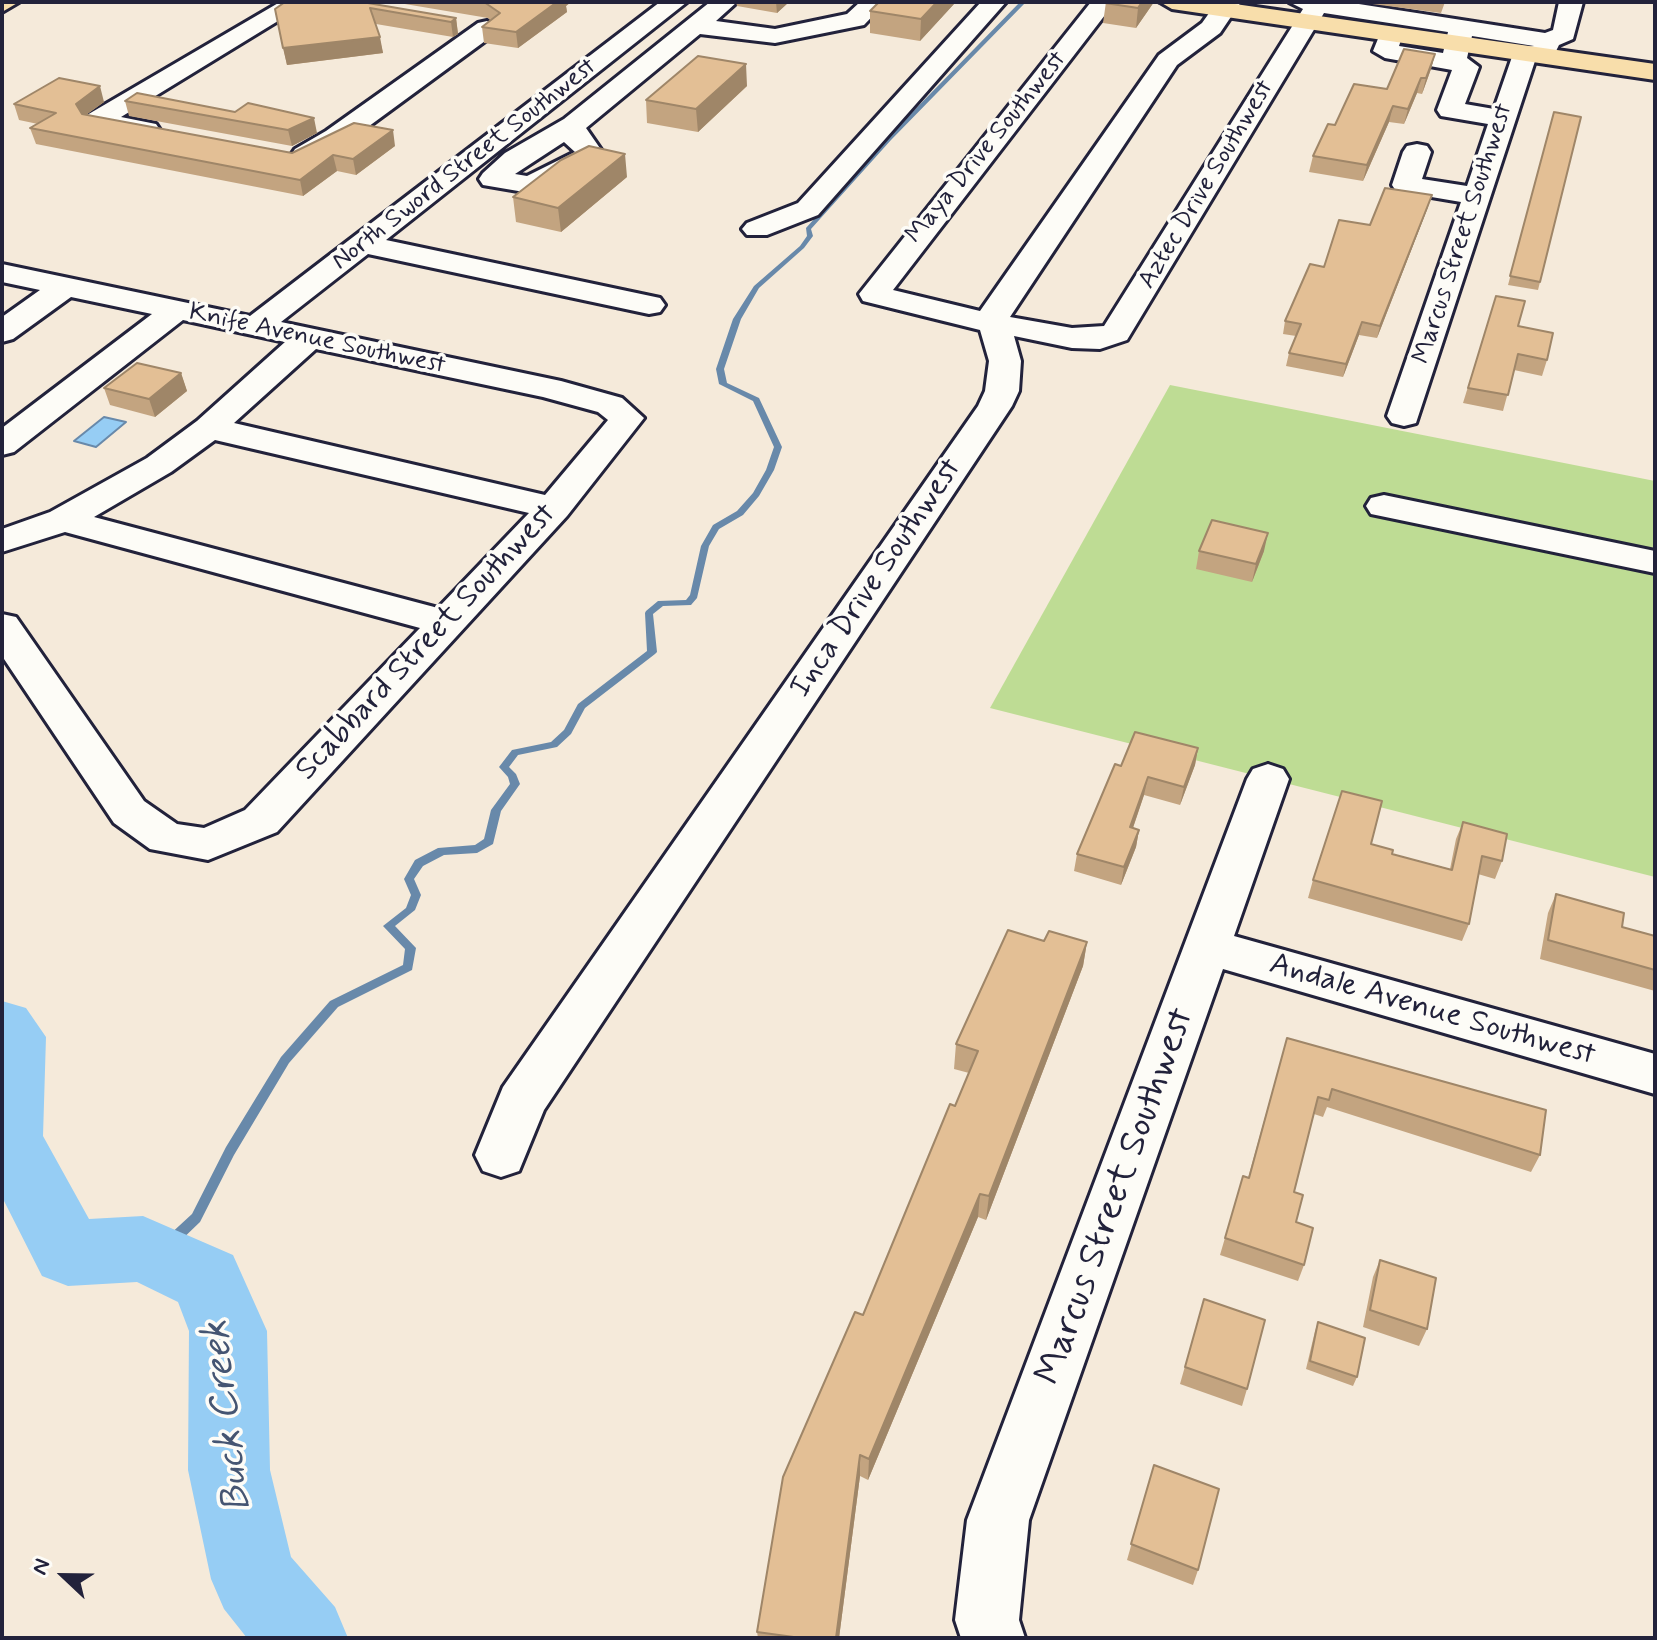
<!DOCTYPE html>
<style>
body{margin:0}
#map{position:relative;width:1657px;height:1640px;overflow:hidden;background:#f5eada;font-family:Mynerve,sans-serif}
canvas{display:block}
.frame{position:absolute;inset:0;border:4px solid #22223b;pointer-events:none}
.north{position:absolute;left:24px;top:1536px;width:80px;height:80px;-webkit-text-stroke:6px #fdfcf7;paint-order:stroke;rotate:292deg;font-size:22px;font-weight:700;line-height:32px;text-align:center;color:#22223b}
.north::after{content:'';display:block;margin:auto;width:28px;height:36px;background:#22223b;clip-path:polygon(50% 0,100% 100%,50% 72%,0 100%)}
</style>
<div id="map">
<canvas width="1657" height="1640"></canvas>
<div class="frame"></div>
<div class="north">N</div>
</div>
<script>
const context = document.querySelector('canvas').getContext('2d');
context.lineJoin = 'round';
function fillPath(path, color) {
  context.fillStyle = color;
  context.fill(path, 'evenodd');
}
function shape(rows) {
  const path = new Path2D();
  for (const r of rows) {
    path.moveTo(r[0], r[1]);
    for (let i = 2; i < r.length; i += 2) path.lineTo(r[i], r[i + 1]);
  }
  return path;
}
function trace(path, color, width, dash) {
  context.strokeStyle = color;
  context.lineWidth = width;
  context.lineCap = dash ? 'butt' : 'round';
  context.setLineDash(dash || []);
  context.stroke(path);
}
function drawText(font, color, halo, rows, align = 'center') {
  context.font = font + ' Mynerve,sans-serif';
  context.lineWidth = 7;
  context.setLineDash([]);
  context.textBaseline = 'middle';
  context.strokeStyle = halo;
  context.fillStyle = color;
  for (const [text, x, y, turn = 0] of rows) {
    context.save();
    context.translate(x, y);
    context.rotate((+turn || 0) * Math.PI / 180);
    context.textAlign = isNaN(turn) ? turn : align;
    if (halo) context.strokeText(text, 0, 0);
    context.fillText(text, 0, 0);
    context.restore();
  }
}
const green = shape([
 [1170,385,1655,481,1655,877,990,708]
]);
const water = shape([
 [104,417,126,422,96,447,74,441,104,417]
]);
const stream = shape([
 [1020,2,1025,3,891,140,811,229,813,236,804,248,759,288,741,319,724,369,727,383,759,398,782,447,774,470,759,496,743,515,719,529,709,546,697,598,691,605,663,606,653,614,657,652,655,654,585,708,571,734,557,747,518,755,509,767,516,774,520,784,501,811,493,844,477,853,444,855,423,866,414,879,421,895,415,910,395,926,416,948,412,970,338,1007,289,1063,234,1155,200,1222,175,1246,143,1254,139,1253,137,1249,139,1245,167,1237,192,1214,226,1147,281,1057,330,1001,403,965,405,949,383,926,406,908,411,895,404,879,415,860,438,848,475,845,484,839,491,810,510,784,508,777,499,767,512,750,551,742,564,730,578,704,647,651,645,613,646,611,658,601,686,600,690,595,701,546,713,525,737,511,753,493,766,470,774,447,753,401,719,384,716,369,733,319,754,286,800,246,807,236,806,228,887,138,1020,2]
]);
const river = shape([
 [2,1001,26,1008,46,1037,43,1136,89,1219,143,1216,233,1255,267,1331,270,1470,291,1557,335,1607,348,1638,247,1638,224,1609,211,1579,188,1470,189,1331,178,1302,137,1282,68,1286,42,1276,2,1197,2,1001]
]);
const minor = shape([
 [280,2,309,2,121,117,156,124,160,130,156,136,147,138,96,129,87,127,83,121,87,115,280,2],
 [660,2,687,2,386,240,660,298,665,305,660,312,649,314,368,254,281,322,561,381,622,398,644,418,567,516,277,832,208,860,150,849,114,823,2,656,2,614,16,617,144,801,177,824,204,828,245,810,420,628,65,532,2,552,2,529,50,512,147,458,197,421,285,342,183,320,14,452,2,455,2,428,152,314,71,297,13,339,2,342,2,317,40,290,2,282,2,264,250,316,660,2],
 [316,349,543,397,598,412,608,420,545,495,234,423,316,349],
 [215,440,529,513,438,608,94,517,171,472,215,440],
 [710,2,737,2,716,21,775,29,847,14,860,2,886,2,864,25,775,43,700,34,586,128,604,154,600,160,576,176,530,193,483,185,479,179,483,173,505,153,564,119,710,2],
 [564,142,575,152,527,176,515,174,564,142],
 [981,2,1006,2,818,215,767,235,747,235,742,229,747,223,798,203,981,2],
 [1091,2,1115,2,893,290,980,311,1159,55,1202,23,1217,2,1241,2,1220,33,1177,65,1010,317,1072,328,1104,326,1303,9,1289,2,1346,2,1545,33,1553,30,1559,2,1583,2,1573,39,1559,45,1553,57,1536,58,1416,423,1404,426,1392,423,1387,416,1461,202,1396,191,1392,185,1403,152,1407,146,1417,144,1427,146,1431,152,1422,179,1467,186,1488,124,1441,116,1437,110,1452,70,1385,58,1373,51,1382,29,1391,27,1403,34,1399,46,1443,53,1448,32,1324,13,1127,340,1100,349,1072,348,1014,336,1021,361,1019,391,1012,406,544,1110,519,1171,501,1177,483,1171,475,1155,503,1087,978,406,985,391,989,361,980,330,863,301,859,294,1091,2],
 [1472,36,1534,46,1516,49,1513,54,1494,109,1465,104,1479,67,1467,58,1472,36],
 [487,21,499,28,496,33,346,143,315,161,295,161,291,155,295,149,326,131,478,23,487,21],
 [1384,495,1655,551,1655,573,1371,514,1366,506,1371,498,1384,495],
 [1268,764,1283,769,1289,779,1234,936,1655,1054,1655,1094,1223,969,1029,1520,1019,1620,1025,1638,961,1638,955,1620,967,1520,1247,779,1253,769,1268,764]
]);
const major = shape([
 [1160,2,1221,2,1655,64,1655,80,1172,9,1160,2]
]);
const highway = shape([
 [2,2,19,2,2,12,2,2]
]);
const wall = shape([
 [362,2,456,18,458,34,453,37,376,24,383,53,287,65,275,9],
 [393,2,571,2,566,6,567,12,518,48,484,43,482,27,490,20,488,18],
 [736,2,789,2,777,13,737,6],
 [879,2,954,2,954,4,920,41,870,33,870,11],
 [1106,2,1154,2,1136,28,1103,23],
 [1357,2,1445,2,1441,13],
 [1435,54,1431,69,1422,94,1417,93,1404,124,1389,122,1363,181,1309,172,1313,156,1335,125,1387,89],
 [747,86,698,132,647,123,646,100],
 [125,101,235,112,317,133,292,146,129,116],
 [104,102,86,115,292,153,395,146,356,175,337,171,303,196,36,144,30,128,38,124,19,120,14,104],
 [1554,112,1540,282,1538,290,1508,285],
 [627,177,561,232,516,222,513,197],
 [1428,207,1377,338,1359,335,1343,377,1286,366,1289,353,1296,336,1283,334,1285,321,1324,267,1370,225],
 [1496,296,1518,326,1547,360,1542,376,1514,370,1503,411,1463,403],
 [181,373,187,391,155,417,110,405,104,388],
 [1199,551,1264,551,1252,582,1196,569],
 [1198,748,1195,765,1180,805,1144,795,1133,828,1139,830,1136,847,1121,885,1074,871,1077,854,1121,766],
 [1463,822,1502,861,1495,879,1478,874,1469,924,1462,941,1308,898,1313,880,1371,844,1392,854,1450,869,1456,839],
 [1556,894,1622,927,1655,936,1655,991,1540,959,1548,913],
 [1044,941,1087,942,1083,966,986,1220,978,1217,868,1480,860,1476,839,1638,758,1638,757,1632,863,1315,969,1073,954,1069,956,1044],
 [1287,1038,1540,1155,1531,1172,1327,1107,1323,1117,1314,1114,1294,1192,1296,1222,1304,1265,1298,1281,1220,1255,1243,1176,1248,1178],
 [1380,1260,1427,1329,1419,1346,1363,1327,1373,1277],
 [1204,1299,1247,1389,1242,1406,1180,1384],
 [1318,1322,1357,1377,1353,1386,1306,1369,1315,1331],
 [1154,1465,1198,1570,1193,1585,1127,1560]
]);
const shadedWall = shape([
 [557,2,571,2,566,6,567,12,518,48,516,32],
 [776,2,789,2,777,13],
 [937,2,954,2,954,4,920,41,921,19],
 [1142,2,1154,2,1136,28,1138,8],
 [456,18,458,34,453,37,451,22],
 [380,37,383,53,287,65,283,48],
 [1435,54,1431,69,1422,94,1426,78],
 [746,64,747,86,698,132,696,109],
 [1421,78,1417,93,1404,124,1408,109],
 [100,86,104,102,80,119,76,104],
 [1393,106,1389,122,1363,181,1367,165],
 [314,118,317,133,292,146,288,130],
 [393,130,395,146,356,175,353,159],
 [625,154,627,177,561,232,558,208],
 [333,155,337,171,303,196,300,180],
 [1432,195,1428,207,1377,338,1380,326],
 [1362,322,1359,335,1343,377,1346,364],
 [181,373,187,391,155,417,149,399],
 [1268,533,1264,551,1252,582,1256,564],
 [1198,748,1195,765,1180,805,1184,787],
 [1148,777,1144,795,1127,845,1130,827],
 [1139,830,1136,847,1121,885,1124,867],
 [1087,942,1083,966,986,1220,989,1196],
 [980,1194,978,1217,868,1480,869,1459],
 [860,1455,860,1476,839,1638,836,1638]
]);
const building = shape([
 [285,2,362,2,456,18,451,22,370,8,380,37,283,48,275,9,285,2],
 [484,2,557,2,516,32,482,27,500,13,484,2],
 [879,2,937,2,921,19,870,11,879,2],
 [1106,2,1142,2,1138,8,1105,3,1106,2],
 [1404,49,1435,54,1426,78,1421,78,1408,109,1393,106,1367,165,1313,156,1328,124,1335,125,1354,84,1387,89,1404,49],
 [698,56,746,64,696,109,646,100,698,56],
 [59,78,100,86,76,104,82,114,292,153,354,123,393,130,353,159,333,155,300,180,30,128,56,113,14,104,59,78],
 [137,93,235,112,248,103,314,118,288,130,125,101,137,93],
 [1554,112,1581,117,1540,282,1510,276,1554,112],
 [589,146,625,154,558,208,513,197,561,160,589,146],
 [1385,188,1432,195,1380,326,1362,322,1346,364,1289,353,1301,324,1285,321,1310,264,1324,267,1339,220,1370,225,1385,188],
 [1496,296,1525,301,1518,326,1553,333,1547,360,1518,354,1508,395,1468,388,1496,296],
 [137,363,181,373,149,399,104,388,137,363],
 [1212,520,1268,533,1256,564,1199,551,1212,520],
 [1135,732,1198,748,1184,787,1148,777,1130,827,1139,830,1124,867,1077,854,1115,764,1121,766,1135,732],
 [1342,791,1382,801,1371,844,1393,850,1392,854,1452,870,1463,822,1507,834,1502,861,1482,856,1469,924,1313,880,1342,791],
 [1556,894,1624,913,1622,927,1655,936,1655,970,1548,940,1556,894],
 [1008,930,1044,941,1049,931,1087,942,989,1196,980,1194,869,1459,860,1455,836,1638,801,1638,757,1632,783,1477,855,1312,863,1315,950,1104,955,1106,978,1051,956,1044,1008,930],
 [1287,1038,1546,1110,1540,1155,1332,1089,1329,1100,1318,1097,1294,1192,1303,1195,1296,1222,1313,1228,1304,1265,1225,1238,1243,1176,1249,1178,1287,1038],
 [1380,1260,1436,1278,1427,1329,1370,1310,1380,1260],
 [1204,1299,1265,1320,1247,1389,1185,1367,1204,1299],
 [1318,1322,1365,1338,1357,1377,1310,1361,1318,1322],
 [1154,1465,1219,1489,1198,1570,1131,1544,1154,1465]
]);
const farStreetnames = [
 ["Maya Drive Southwest",987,148,-51],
 ["North Sword Street Southwest",465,165,-38],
 ["Aztec Drive Southwest",1207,185,-59],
 ["Marcus Street Southwest",1464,234,-72],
 ["Knife Avenue Southwest",317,340,12]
];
const streetNames = [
 ["Inca Drive Southwest",877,579,-56],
 ["Scabbard Street Southwest",427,643,-47],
 ["Andale Avenue Southwest",1432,1011,16]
];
const nearStreetnames = [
 ["Marcus Street Southwest",1117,1197,-70]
];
const nearWaternames = [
 ["Buck Creek",229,1416,-97]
];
fillPath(green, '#bedc94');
fillPath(water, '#96cdf4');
trace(water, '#6889aa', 2);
fillPath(stream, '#6889aa');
fillPath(river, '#96cdf4');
trace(minor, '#22223b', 6);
trace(major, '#22223b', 6);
trace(highway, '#22223b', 6);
fillPath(minor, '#fdfcf7');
fillPath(major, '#f8deab');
fillPath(highway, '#f8deab');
fillPath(wall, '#c3a480');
fillPath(shadedWall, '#9f8668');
fillPath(building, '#e3bf95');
trace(building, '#9f8668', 2);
drawText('26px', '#22223b', '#fdfcf7', farStreetnames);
drawText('32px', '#22223b', '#fdfcf7', streetNames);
drawText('38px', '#22223b', '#fdfcf7', nearStreetnames);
drawText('italic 40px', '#455572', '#fdfcf7', nearWaternames);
</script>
